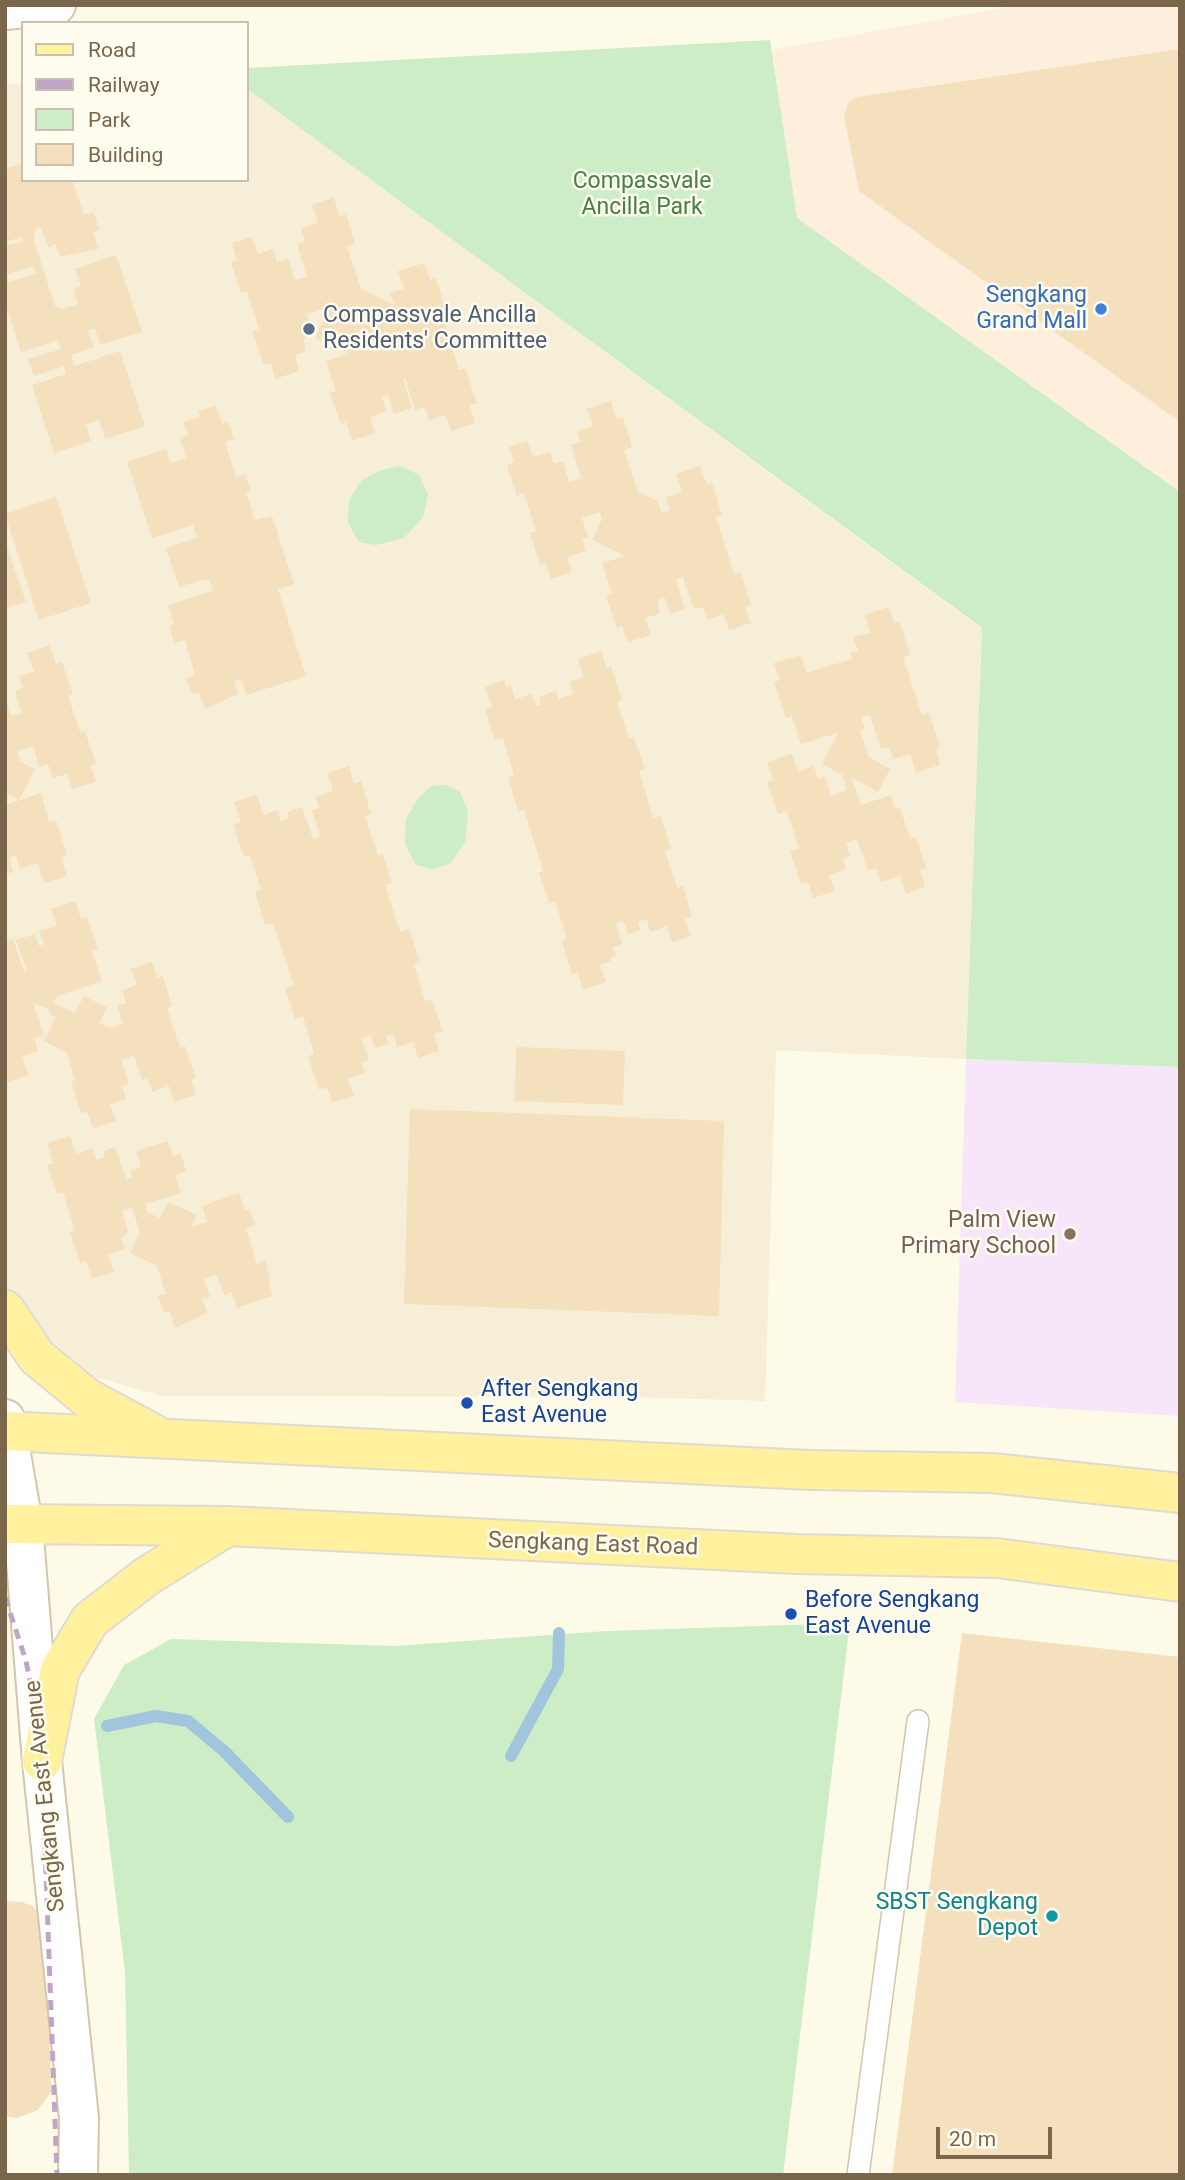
<!DOCTYPE html>
<style>
body{margin:0}
#map{position:relative;width:1185px;height:2180px;overflow:hidden;background:#fefae8;font-family:Roboto,sans-serif}
canvas{display:block}
.frame{position:absolute;inset:0;border:7px solid #7a664a;pointer-events:none}
.legend{position:absolute;left:21px;top:21px;width:228px;height:161px;box-sizing:border-box;background:#fffcf0;border:2px solid #cac0ae;margin:0;padding:9px 12px;list-style:none;font-size:21px;color:#7a664a}
.legend li{display:flex;align-items:center;gap:14px;height:35px}
.legend b{width:35px;border:2px solid #cac0ae}
.scale{position:absolute;left:936px;top:2127px;width:116px;height:32px;box-sizing:border-box;border:4px solid #7a664a;border-top:0;padding-left:9px;font-size:21px;line-height:24px;white-space:nowrap;color:#7a664a;-webkit-text-stroke:5px #fffcf0;paint-order:stroke}
</style>
<div id="map">
<canvas width="1185" height="2180"></canvas>
<div class="frame"></div>
<ul class="legend">
<li><b style="height:9px;background:#fff19e"></b>Road</li>
<li><b style="height:9px;background:#c1a5c9"></b>Railway</li>
<li><b style="height:19px;background:#ccedc5"></b>Park</li>
<li><b style="height:19px;background:#f5e0be"></b>Building</li>
</ul>
<div class="scale">20 m</div>
</div>
<script>
const context = document.querySelector('canvas').getContext('2d');
context.lineJoin = 'round';
function fillPath(path, color) {
  context.fillStyle = color;
  context.fill(path, 'evenodd');
}
function shape(rows) {
  const path = new Path2D();
  for (const r of rows) {
    path.moveTo(r[0], r[1]);
    for (let i = 2; i < r.length; i += 2) path.lineTo(r[i], r[i + 1]);
  }
  return path;
}
function trace(path, color, width, dash) {
  context.strokeStyle = color;
  context.lineWidth = width;
  context.lineCap = dash ? 'butt' : 'round';
  context.setLineDash(dash || []);
  context.stroke(path);
}
function drawText(font, color, halo, rows, align = 'center') {
  context.font = font + ' Roboto,sans-serif';
  context.lineWidth = 5;
  context.setLineDash([]);
  context.textBaseline = 'middle';
  context.strokeStyle = halo;
  context.fillStyle = color;
  for (const [text, x, y, turn = 0] of rows) {
    context.save();
    context.translate(x, y);
    context.rotate((+turn || 0) * Math.PI / 180);
    context.textAlign = isNaN(turn) ? turn : align;
    if (halo) context.strokeText(text, 0, 0);
    context.fillText(text, 0, 0);
    context.restore();
  }
}
const residential = shape([
 [23,83,23,180,247,180,247,89,982,629,966,1059,776,1050,765,1401,631,1397,162,1396,95,1377,25,1319,5,1286,5,84]
]);
const commercial = shape([
 [1019,5,1180,5,1180,492,796,218,772,50]
]);
const education = shape([
 [966,1059,1180,1067,1180,1416,955,1402]
]);
const green = shape([
 [770,40,797,218,1180,492,1180,1067,966,1059,982,628,247,89,247,68],
 [401,466,419,475,428,495,423,517,404,538,376,545,359,542,348,523,349,500,362,480,382,470],
 [445,785,460,792,468,812,465,842,450,864,432,869,416,865,405,844,406,819,418,798,432,786],
 [850,1623,783,2175,129,2175,125,1972,94,1719,124,1665,171,1639,395,1646,607,1631]
]);
const stream = shape([
 [107,1726,156,1716,188,1721,224,1751,288,1817],
 [511,1756,558,1669,559,1633]
]);
const building = shape([
 [1180,49,1180,422,859,191,844,116,848,103,857,97],
 [23,163,23,180,77,180,73,182,84,215,94,212,99,230,93,232,98,249,60,257,56,244,48,247,41,227,35,230,34,241,55,306,62,309,78,304,73,289,81,286,75,269,116,255,142,332,100,345,95,328,88,330,94,347,71,355,74,366,120,351,145,426,105,439,99,420,86,424,91,441,54,453,32,385,66,374,64,366,34,376,28,359,61,349,58,340,21,352,5,303,5,283,36,274,33,266,5,275,5,246,24,241,22,237,5,242,5,169],
 [334,197,339,216,346,214,355,244,347,246,361,289,394,305,390,293,404,289,398,271,424,263,430,280,436,278,447,313,442,315,459,370,465,368,477,403,470,406,475,423,451,431,446,415,429,420,425,407,415,410,405,378,403,379,412,408,394,414,388,395,382,397,386,411,370,417,375,433,352,441,346,422,341,424,330,393,336,391,326,361,349,354,315,338,326,315,324,309,307,314,313,335,304,338,305,352,295,355,299,371,275,379,271,363,264,365,252,331,259,329,247,291,241,293,231,262,237,260,232,243,252,237,258,254,273,249,277,262,288,258,295,280,307,277,297,244,305,241,301,228,318,223,312,205],
 [611,401,616,419,623,417,632,447,624,450,638,492,658,501,661,513,670,510,666,497,682,492,676,474,700,466,707,485,712,483,722,515,716,517,734,574,741,572,751,605,745,607,751,623,729,630,724,614,707,620,703,607,694,609,683,577,676,580,685,609,670,614,665,598,658,600,659,614,645,618,651,635,628,642,622,626,617,628,606,596,612,594,602,563,626,556,592,540,602,519,600,512,582,518,588,537,582,539,586,551,567,557,572,572,551,579,546,563,540,565,530,533,536,531,524,493,517,496,507,465,514,462,509,447,527,441,533,457,550,452,554,464,563,461,569,482,581,478,571,445,581,442,577,431,593,426,587,409],
 [216,406,222,424,228,422,234,439,225,442,236,477,245,474,251,491,246,492,255,520,272,516,294,584,278,589,306,676,246,695,241,679,234,681,238,694,205,709,199,692,192,694,186,678,195,675,185,640,174,643,169,626,174,624,168,605,213,591,210,582,205,579,179,587,166,548,197,538,193,525,152,538,127,462,166,449,171,463,186,458,180,438,188,435,184,422,200,417,198,411],
 [56,497,91,603,39,620,5,514],
 [5,541,26,602,5,608],
 [889,607,894,623,900,622,910,655,903,657,922,715,929,713,940,747,936,748,940,765,916,773,910,754,893,759,889,747,881,749,870,715,861,717,865,729,860,730,869,757,890,769,878,792,851,777,861,805,891,795,895,809,900,808,910,838,916,837,926,868,920,870,925,887,906,894,900,876,881,882,876,868,868,871,857,839,846,843,850,856,843,858,846,869,829,875,835,891,813,898,808,882,801,884,790,851,799,849,787,811,778,814,767,782,773,780,767,762,792,754,798,772,814,766,818,779,825,777,831,796,847,790,842,775,822,764,838,733,801,744,792,716,786,718,774,682,780,680,774,663,801,655,806,673,852,659,850,653,858,651,853,637,870,633,865,615],
 [50,645,56,664,62,662,73,694,68,696,80,732,85,731,96,764,91,766,96,782,72,789,67,774,53,778,48,764,39,767,33,746,17,751,21,762,35,769,19,800,5,793,5,699,11,716,22,713,15,691,23,688,19,676,34,672,27,653],
 [602,651,606,668,611,666,622,700,617,702,629,738,634,737,645,769,639,770,653,818,661,816,671,849,665,851,677,888,683,886,692,917,685,919,691,936,672,942,667,926,650,932,647,919,638,922,640,930,628,934,624,921,616,923,622,944,613,947,616,956,610,958,611,961,600,965,606,982,583,990,578,973,572,975,562,942,567,939,555,901,549,903,539,873,543,871,524,809,518,811,508,777,514,775,503,738,495,740,485,709,492,707,485,687,504,680,506,687,511,685,515,699,532,694,536,706,541,705,539,697,556,690,558,699,573,694,569,682,583,677,578,659],
 [349,766,354,784,361,781,371,814,365,816,378,856,383,854,392,883,385,885,400,932,409,929,420,962,414,964,425,1001,432,1000,443,1031,434,1034,439,1051,418,1058,413,1042,397,1047,393,1034,386,1036,389,1044,375,1048,371,1035,361,1038,369,1060,361,1062,365,1073,348,1079,354,1096,332,1103,327,1087,319,1090,308,1056,314,1054,303,1016,295,1019,285,988,294,985,273,923,265,925,255,892,261,890,250,855,244,857,233,825,241,822,234,802,257,795,263,815,278,810,281,821,289,818,287,812,302,807,313,839,320,836,312,810,319,808,316,797,333,791,327,773],
 [41,793,49,822,56,820,67,855,61,857,67,876,44,883,38,863,20,869,16,855,9,858,13,872,5,874,5,805],
 [75,901,81,919,87,917,98,949,92,951,102,981,57,996,54,1003,75,1013,84,996,107,1007,99,1023,109,1028,123,1024,117,1005,126,1003,122,990,137,985,131,969,152,962,157,978,163,976,172,1006,167,1008,180,1048,185,1046,196,1078,191,1080,196,1095,174,1102,169,1086,152,1092,148,1078,142,1080,134,1056,121,1060,129,1084,122,1086,126,1099,110,1104,116,1121,93,1128,87,1112,81,1113,71,1082,75,1080,67,1053,44,1041,56,1017,49,1014,49,1009,33,1003,44,1035,34,1038,38,1051,22,1057,28,1075,5,1083,5,941,13,939,24,971,27,970,16,940,35,934,39,946,44,944,39,931,57,926,51,909],
 [516,1047,625,1051,623,1105,515,1101],
 [410,1109,724,1121,719,1316,404,1304],
 [70,1136,76,1154,93,1148,97,1160,105,1157,103,1151,115,1147,126,1179,132,1177,130,1171,141,1167,136,1151,168,1141,173,1156,181,1153,186,1171,175,1175,181,1193,145,1204,147,1212,160,1218,168,1202,197,1215,191,1227,207,1222,202,1206,239,1193,245,1210,249,1209,255,1225,246,1228,257,1264,266,1260,272,1296,237,1308,232,1292,224,1295,217,1275,204,1278,210,1297,202,1299,207,1313,175,1328,170,1311,164,1313,158,1296,166,1294,157,1266,130,1253,140,1232,132,1208,122,1211,128,1232,121,1238,125,1249,108,1254,114,1272,92,1279,86,1261,80,1263,70,1232,75,1231,63,1192,57,1194,47,1165,53,1163,47,1143],
 [962,1633,1180,1657,1180,2175,892,2175],
 [5,1901,22,1902,32,1906,40,1913,47,1933,51,2092,38,2110,17,2118,5,2116]
]);
const lane = shape([
 [858,2175,918,1721]
]);
const secondary = shape([
 [5,10,56,5],
 [5,1419,23,1524,42,1761,79,2118,78,2175]
]);
const primary = shape([
 [5,1310,37,1357,87,1398,154,1434],
 [5,1431,810,1470,992,1473,1180,1493],
 [5,1524,228,1526,796,1554,997,1558,1180,1582],
 [42,1761,60,1670,90,1620,147,1576,228,1526]
]);
const rail = shape([
 [5,1597,26,1661,41,1736,57,2175]
]);
const markers = [
 [1101,309,7,"#3f7fe0"],
 [309,329,7,"#5c6f8a"],
 [1070,1234,7,"#8d6e63"],
 [467,1403,7,"#1a4fb4"],
 [791,1614,7,"#1a4fb4"],
 [1052,1916,7,"#0f9aa8"]
];
const parkNames = [
 ["Compassvale",642,182],
 ["Ancilla Park",642,208]
];
const shopNames = [
 ["Sengkang",1087,296],
 ["Grand Mall",1087,322]
];
const serviceNames = [
 ["Compassvale Ancilla",323,316],
 ["Residents' Committee",323,342]
];
const educationNames = [
 ["Palm View",1056,1221],
 ["Primary School",1056,1247]
];
const transitNames = [
 ["After Sengkang",481,1390],
 ["East Avenue",481,1416],
 ["Before Sengkang",805,1601],
 ["East Avenue",805,1627]
];
const streetNames = [
 ["Sengkang East Road",593,1545,2],
 ["Sengkang East Avenue",46,1796,-96]
];
const cultureNames = [
 ["SBST Sengkang",1038,1903],
 ["Depot",1038,1929]
];
fillPath(residential, '#f6eed6');
fillPath(commercial, '#feeedc');
fillPath(education, '#f7e5fa');
fillPath(green, '#ccedc5');
trace(stream, '#a0c5dc', 12);
fillPath(building, '#f5e0be');
trace(lane, '#d1c5ac', 24);
trace(secondary, '#d4c6aa', 42);
trace(primary, '#dfdad4', 42);
trace(lane, '#fff', 21);
trace(secondary, '#fff', 38);
trace(primary, '#fff19e', 38);
trace(rail, '#c1a5c9', 5, [10, 7]);
for (const [x, y, r, color] of markers) {
  const dot = new Path2D();
  dot.arc(x, y, r, 0, 2 * Math.PI);
  context.fillStyle = color;
  context.fill(dot);
  trace(dot, '#fffcf0', 2.5);
}
drawText('23px', '#458141', '#fffcf0', parkNames);
drawText('23px', '#366cbe', '#fffcf0', shopNames, 'right');
drawText('23px', '#4e5e75', '#fffcf0', serviceNames, 'left');
drawText('23px', '#785e54', '#fffcf0', educationNames, 'right');
drawText('23px', '#164399', '#fffcf0', transitNames, 'left');
drawText('23px', '#7a664a', '#fffcf0', streetNames);
drawText('23px', '#0d838f', '#fffcf0', cultureNames, 'right');
</script>
